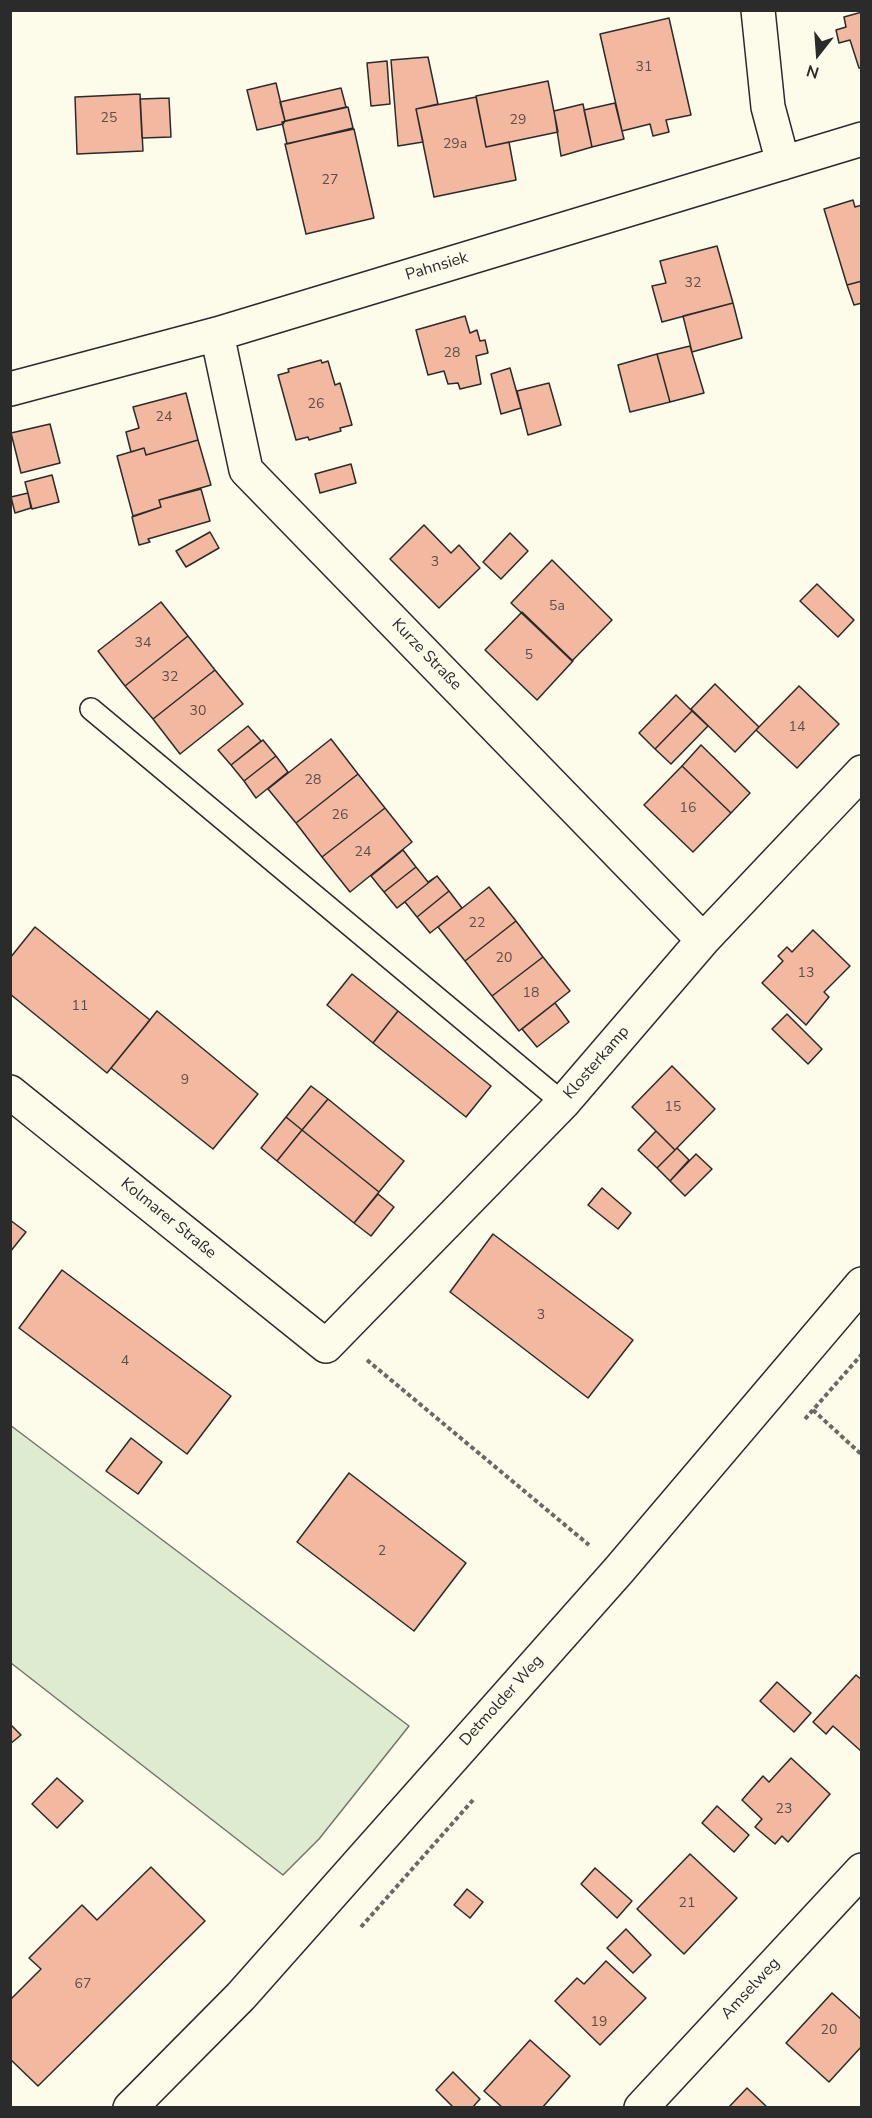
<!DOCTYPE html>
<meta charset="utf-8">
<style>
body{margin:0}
#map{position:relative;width:872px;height:2118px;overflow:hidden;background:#fdfbea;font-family:"Nunito Sans",sans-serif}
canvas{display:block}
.frame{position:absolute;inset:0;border:12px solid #2b2b2b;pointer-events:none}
.north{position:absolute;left:788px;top:24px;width:60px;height:60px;-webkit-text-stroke:4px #fdfbea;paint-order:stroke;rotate:197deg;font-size:16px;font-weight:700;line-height:24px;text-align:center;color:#2b2b2b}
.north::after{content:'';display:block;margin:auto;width:21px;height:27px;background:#2b2b2b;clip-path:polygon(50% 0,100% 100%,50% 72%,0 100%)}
</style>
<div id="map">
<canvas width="872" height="2118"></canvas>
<div class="frame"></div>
<div class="north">N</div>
</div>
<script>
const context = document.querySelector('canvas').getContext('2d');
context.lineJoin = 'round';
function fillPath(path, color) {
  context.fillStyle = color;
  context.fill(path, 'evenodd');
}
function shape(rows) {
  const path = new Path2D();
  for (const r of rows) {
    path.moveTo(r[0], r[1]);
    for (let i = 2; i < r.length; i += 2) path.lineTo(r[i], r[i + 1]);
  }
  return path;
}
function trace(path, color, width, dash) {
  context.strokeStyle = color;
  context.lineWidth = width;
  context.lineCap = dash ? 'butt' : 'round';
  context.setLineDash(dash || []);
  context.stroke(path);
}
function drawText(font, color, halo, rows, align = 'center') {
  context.font = font + ' "Nunito Sans",sans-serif';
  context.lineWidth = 4.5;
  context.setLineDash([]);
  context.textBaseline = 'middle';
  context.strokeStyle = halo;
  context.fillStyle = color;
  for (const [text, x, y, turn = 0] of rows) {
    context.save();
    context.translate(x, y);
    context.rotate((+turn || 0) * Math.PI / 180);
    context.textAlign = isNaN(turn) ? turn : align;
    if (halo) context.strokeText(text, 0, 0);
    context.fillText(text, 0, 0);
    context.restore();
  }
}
const green = shape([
 [10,1425,409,1726,319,1839,283,1875,11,1663,10,1425]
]);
const building = shape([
 [862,12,862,68,859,68,850,40,839,43,836,30,846,27,844,17,862,12],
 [669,18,691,115,666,120,669,132,653,136,650,124,622,131,600,34,669,18],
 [428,57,438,104,416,109,423,142,398,146,391,60,428,57],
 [387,61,390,104,371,106,367,63,387,61],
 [548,81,558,132,486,147,476,96,548,81],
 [276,83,285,121,283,124,257,130,247,90,276,83],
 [341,88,346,107,285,121,280,102,341,88],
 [140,94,143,151,77,154,75,97,140,94],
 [476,97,486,147,509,142,516,180,434,197,416,109,476,97],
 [169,98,171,137,142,138,140,99,169,98],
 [615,103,624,139,592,147,584,110,615,103],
 [583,104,592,147,561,156,554,111,583,104],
 [348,107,353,128,287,144,282,122,348,107],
 [354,129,374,218,306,234,285,144,354,129],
 [853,200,855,207,862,205,862,281,847,285,824,209,853,200],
 [717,246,733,303,662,322,652,286,666,283,660,261,717,246],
 [862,281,862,303,854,305,847,285,862,281],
 [733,303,742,338,692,352,683,316,733,303],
 [465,316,470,333,477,330,480,341,485,340,488,353,476,356,481,384,460,389,458,383,448,384,444,371,428,375,416,330,465,316],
 [690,346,704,393,670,402,657,354,690,346],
 [657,354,670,402,630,412,618,365,657,354],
 [321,360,322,363,328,361,335,385,340,383,352,425,340,428,341,431,309,440,308,437,296,440,278,375,289,372,288,369,321,360],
 [510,368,521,408,501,414,491,374,510,368],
 [549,383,561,425,528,435,517,391,549,383],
 [186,393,198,440,146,455,144,448,131,452,126,432,139,428,133,407,186,393],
 [50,424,60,463,21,473,11,433,50,424],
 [198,440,211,485,159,500,161,507,133,516,117,456,144,448,146,455,198,440],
 [351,464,356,483,320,493,315,474,351,464],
 [52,475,59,502,32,509,25,482,52,475],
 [201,489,210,521,148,539,150,542,139,545,132,517,161,507,159,500,201,489],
 [28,493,31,508,15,513,11,497,28,493],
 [424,525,451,553,459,545,480,568,439,608,390,559,424,525],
 [210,532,219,548,186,567,176,551,210,532],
 [510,533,528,551,501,579,483,562,510,533],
 [552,560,612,620,572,661,511,603,552,560],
 [817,584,854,620,838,637,800,601,817,584],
 [161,602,188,636,125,686,98,651,161,602],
 [522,612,573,661,537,700,485,650,522,612],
 [188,636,215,670,153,719,125,686,188,636],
 [215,670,243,704,180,754,153,719,215,670],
 [715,684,759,727,735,752,691,709,715,684],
 [799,686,839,724,797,768,756,730,799,686],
 [676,695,692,711,655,749,639,733,676,695],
 [692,711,708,726,671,764,655,749,692,711],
 [248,726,261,741,231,765,218,750,248,726],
 [331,739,358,774,296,823,268,789,331,739],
 [263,740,276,756,244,781,231,765,263,740],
 [701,745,750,793,731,813,682,766,701,745],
 [276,756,288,772,256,798,244,781,276,756],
 [682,766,731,813,693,852,644,805,682,766],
 [358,774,385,808,322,857,296,823,358,774],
 [385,808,412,842,350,892,322,857,385,808],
 [403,850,416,867,384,892,371,876,403,850],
 [416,867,428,882,437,876,397,908,384,892,416,867],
 [437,876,449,891,417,917,405,902,397,908,437,876],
 [489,887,516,921,465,961,438,927,489,887],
 [449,891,462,908,430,933,417,917,449,891],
 [516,921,543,957,492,996,465,961,516,921],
 [35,927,150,1020,107,1073,10,994,10,958,35,927],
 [813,930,850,966,824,992,829,997,806,1025,762,983,783,961,778,956,787,947,792,952,813,930],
 [543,957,570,991,519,1031,492,996,543,957],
 [352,974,398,1011,373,1043,327,1005,352,974],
 [555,1003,569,1022,537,1047,522,1029,555,1003],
 [157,1011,258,1094,213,1149,111,1068,157,1011],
 [398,1011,491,1086,466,1117,373,1043,398,1011],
 [787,1014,822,1049,808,1064,772,1029,787,1014],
 [672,1066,715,1109,675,1150,632,1107,672,1066],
 [311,1086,328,1099,302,1130,286,1117,311,1086],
 [328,1099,404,1161,379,1192,302,1130,328,1099],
 [286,1117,302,1130,277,1161,261,1148,286,1117],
 [302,1130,379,1192,354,1223,277,1161,302,1130],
 [656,1131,675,1150,657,1168,638,1150,656,1131],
 [677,1148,689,1160,670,1181,657,1168,677,1148],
 [696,1154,712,1169,685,1196,670,1181,696,1154],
 [602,1188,631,1213,618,1229,588,1205,602,1188],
 [378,1194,394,1207,371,1236,354,1223,378,1194],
 [10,1220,26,1232,10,1252,10,1220],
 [493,1234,633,1340,588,1398,450,1292,493,1234],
 [62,1270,231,1396,187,1454,19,1328,62,1270],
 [131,1438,162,1462,138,1494,106,1471,131,1438],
 [349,1473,466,1563,414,1631,297,1542,349,1473],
 [856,1675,862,1680,862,1752,833,1726,826,1734,813,1722,856,1675],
 [777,1682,811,1713,794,1732,760,1701,777,1682],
 [10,1724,21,1735,10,1744,10,1724],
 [791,1758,830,1794,788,1842,782,1836,775,1844,755,1827,762,1819,742,1800,763,1776,769,1782,791,1758],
 [57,1778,83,1801,57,1828,32,1804,57,1778],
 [717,1806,749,1835,734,1852,702,1823,717,1806],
 [690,1854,737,1898,684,1954,637,1909,690,1854],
 [151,1867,205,1921,38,2086,10,2059,10,2000,41,1969,29,1958,82,1905,97,1920,151,1867],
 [595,1868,632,1901,617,1918,581,1884,595,1868],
 [467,1889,483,1902,470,1918,454,1905,467,1889],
 [626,1929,651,1955,633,1973,607,1948,626,1929],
 [606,1961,646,1998,600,2045,555,2001,577,1978,584,1984,606,1961],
 [832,1993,862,2020,862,2046,829,2082,786,2043,832,1993],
 [530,2040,570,2076,542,2108,503,2108,484,2091,530,2040],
 [453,2072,480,2099,472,2108,454,2108,436,2090,453,2072],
 [747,2088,768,2108,728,2108,747,2088]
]);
const path = shape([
 [367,1360,589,1545],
 [813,1410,862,1455],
 [805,1419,862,1354],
 [361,1927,473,1800]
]);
const service = shape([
 [91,709,563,1103]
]);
const minor = shape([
 [758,10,768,107,783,163],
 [217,334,246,470,703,940],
 [10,389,217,334,862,139],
 [10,1092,326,1346,563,1103,703,940,862,772],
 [641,2108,862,1870]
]);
const tertiary = shape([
 [130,2108,241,1996,619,1570,862,1284]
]);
const numberNames = [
 ["31",644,68],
 ["25",109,119],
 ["29",518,121],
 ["29a",455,145],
 ["27",330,181],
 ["32",693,284],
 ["28",452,354],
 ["26",316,405],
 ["24",164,418],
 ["3",435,563],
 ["5a",557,607],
 ["34",143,644],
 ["5",529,656],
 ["32",170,678],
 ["30",198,712],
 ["14",797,728],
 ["28",313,781],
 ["16",688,809],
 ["26",340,816],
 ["24",363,853],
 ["22",477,924],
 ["20",504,959],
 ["13",806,974],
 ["18",531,994],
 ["11",80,1007],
 ["9",185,1081],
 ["15",673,1108],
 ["3",541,1316],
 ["4",125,1362],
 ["2",382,1552],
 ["23",784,1810],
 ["21",687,1904],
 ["67",83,1985],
 ["19",599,2023],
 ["20",829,2031]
];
const streetNames = [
 ["Pahnsiek",437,267,-17],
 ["Kurze Straße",426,655,46],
 ["Klosterkamp",597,1063,-49],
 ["Kolmarer Straße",168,1219,39],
 ["Detmolder Weg",502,1701,-48],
 ["Amselweg",751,1989,-47]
];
fillPath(green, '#deebd1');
trace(green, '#74746e', 1.5);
fillPath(building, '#f2b8a0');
trace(building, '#2b2b2b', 1.5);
trace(service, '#2b2b2b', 24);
trace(minor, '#2b2b2b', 36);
trace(tertiary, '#2b2b2b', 36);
trace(path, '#6a6964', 4, [4.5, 3]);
trace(service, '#fdfbea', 21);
trace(minor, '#fdfbea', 33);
trace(tertiary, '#fdfbea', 33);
drawText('14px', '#5d4e48', null, numberNames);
drawText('16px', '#2b2b2b', '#fdfbea', streetNames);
</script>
